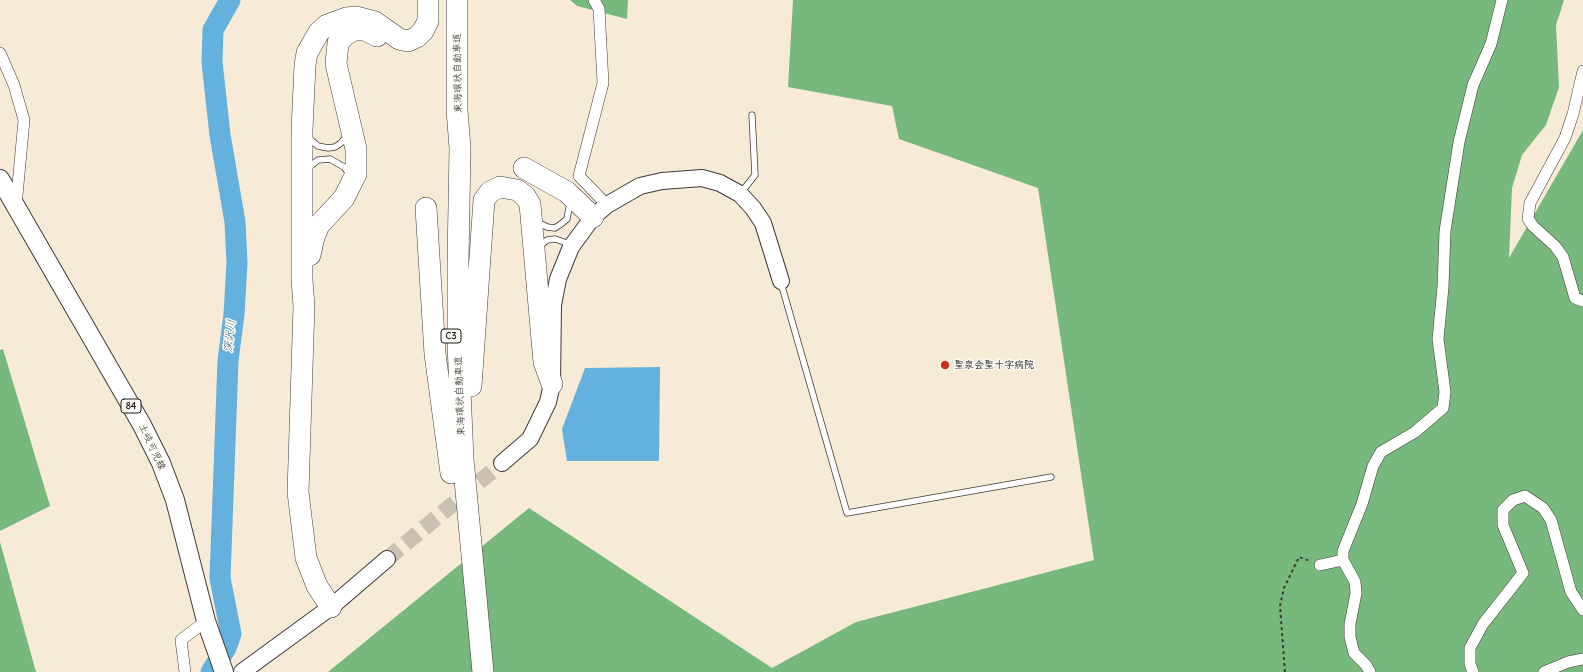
<!DOCTYPE html>
<meta charset="utf-8">
<style>
body{margin:0}
canvas{display:block;background:#f7ead7}
</style>
<canvas width="1583" height="672"></canvas>
<script>
const context = document.querySelector('canvas').getContext('2d');
context.lineJoin = 'round';
function fillPath(path, color) {
  context.fillStyle = color;
  context.fill(path, 'evenodd');
}
function shape(rows) {
  const path = new Path2D();
  for (const r of rows) {
    path.moveTo(r[0], r[1]);
    for (let i = 2; i < r.length; i += 2) path.lineTo(r[i], r[i + 1]);
  }
  return path;
}
function trace(path, color, width, dash) {
  context.strokeStyle = color;
  context.lineWidth = width;
  context.lineCap = dash ? 'butt' : 'round';
  context.setLineDash(dash || []);
  context.stroke(path);
}
function drawText(font, color, halo, rows, align = 'center') {
  context.font = font + ' Delius,"Klee One",sans-serif';
  context.lineWidth = 3;
  context.setLineDash([]);
  context.textBaseline = 'middle';
  context.strokeStyle = halo;
  context.fillStyle = color;
  for (const [text, x, y, turn = 0] of rows) {
    context.save();
    context.translate(x, y);
    context.rotate((+turn || 0) * Math.PI / 180);
    context.textAlign = isNaN(turn) ? turn : align;
    if (halo) context.strokeText(text, 0, 0);
    context.fillText(text, 0, 0);
    context.restore();
  }
}
const forest = shape([
 [570,0,628,0,627,19,577,6],
 [793,0,1564,0,1556,25,1559,87,1546,125,1522,155,1512,188,1509,258,1583,130,1583,672,328,672,529,508,772,668,856,622,1094,560,1038,188,899,139,892,106,788,87],
 [3,349,50,506,0,531,0,350],
 [0,542,36,672,0,672]
]);
const water = shape([
 [660,367,659,461,567,461,562,429,585,368]
]);
const river = shape([
 [211,672,226,648,231,634,220,578,228,361,234,314,237,263,235,222,220,135,212,62,213,30,230,0]
]);
const secondaryTunnel = shape([
 [387,559,502,463]
]);
const path = shape([
 [1285,672,1280,606,1284,588,1299,557,1310,561]
]);
const lane = shape([
 [307,137,318,146,328,148,335,147,341,143,348,134],
 [307,169,318,160,330,159,344,167,349,174],
 [740,194,755,175,752,115],
 [537,222,547,227,555,228,561,224,567,219,570,202],
 [539,247,547,240,555,239,564,242,570,246],
 [781,283,847,513,1051,477]
]);
const street = shape([
 [594,0,599,9,603,83,579,176,607,205],
 [0,53,14,85,24,120,16,206],
 [1583,71,1573,114,1565,138,1530,203,1528,219,1533,226,1555,246,1563,257,1575,298,1583,301],
 [1320,565,1343,560],
 [185,672,181,640,206,621],
 [1370,672,1366,665,1354,653,1350,637,1350,624,1356,593,1355,582,1343,560,1343,551,1362,504,1373,466,1381,452,1415,432,1443,408,1445,392,1438,339,1443,287,1445,231,1459,142,1473,85,1491,44,1502,0],
 [1473,672,1470,664,1470,648,1483,624,1523,573,1503,525,1503,510,1513,500,1525,496,1543,508,1551,520,1571,592,1583,610],
 [1544,672,1568,662,1583,659]
]);
const secondary = shape([
 [502,463,530,439,548,402,552,384,553,305,558,279,571,247,593,217,607,205,640,186,662,181,702,178,720,183,740,194,753,208,763,223,781,281],
 [242,672,331,607,387,559]
]);
const primary = shape([
 [0,179,142,425,161,463,175,500,206,621,224,672]
]);
const highway = shape([
 [457,0,457,110,460,148,458,262,458,344,463,459,483,672],
 [524,168,567,192,593,217],
 [426,208,435,354,451,473],
 [310,255,314,237,319,225,344,198,356,174,356,149,336,64,338,43,345,35,354,30,365,30,377,36],
 [471,386,484,200,490,192,500,187,517,190,525,196,530,204,544,362,552,384],
 [331,607,317,586,306,558,298,492,304,306,302,280,302,130,305,65,307,53,319,32,327,25,346,18,356,17,375,22,399,39,408,41,417,37,423,31,428,21,428,0]
]);
const markers = [
 [945,365,5,"#c8321e"]
];
const shields = [
 [451,336,20],
 [131,406,20]
];
const shieldNames = [
 ["C3",451,336],
 ["84",131,406]
];
const streetNames = [
 ["東海環状自動車道",458,73,-91],
 ["東海環状自動車道",460,396,-92],
 ["土岐可児線",152,447,65]
];
const poiNames = [
 ["聖泉会聖十字病院",954,365]
];
const waterNames = [
 ["深沢川",230,336,-84]
];
fillPath(forest, '#77b97c');
fillPath(water, '#64b1dd');
trace(river, '#64b1dd', 21);
trace(secondaryTunnel, '#cbc1b2', 16, [16, 8]);
trace(lane, '#3d3b38', 7);
trace(street, '#3d3b38', 12);
trace(secondary, '#3d3b38', 18);
trace(primary, '#3d3b38', 20);
trace(highway, '#3d3b38', 22);
trace(path, '#3d3b38', 2, [3, 3]);
trace(lane, '#fff', 5.5);
trace(street, '#fff', 11);
trace(secondary, '#fff', 16);
trace(primary, '#fff', 18);
trace(highway, '#fff', 21);
for (const [x, y, r, color] of markers) {
  const dot = new Path2D();
  dot.arc(x, y, r, 0, 2 * Math.PI);
  context.fillStyle = color;
  context.fill(dot);
  trace(dot, '#fdfcf7', 1.5);
}
for (const [x, y, w] of shields) {
  const box = new Path2D();
  box.roundRect(x - w / 2, y - 7, w, 14, 3);
  context.fillStyle = '#fdfcf7';
  context.fill(box);
  trace(box, '#1c1c1c', 1);
}
drawText('bold 9px', '#1c1c1c', null, shieldNames);
drawText('10px', '#1c1c1c', '#fdfcf7', streetNames);
drawText('bold 10px', '#1c1c1c', '#fdfcf7', poiNames, 'left');
drawText('italic 11px', '#3c5f73', '#fdfcf7', waterNames);
</script>
